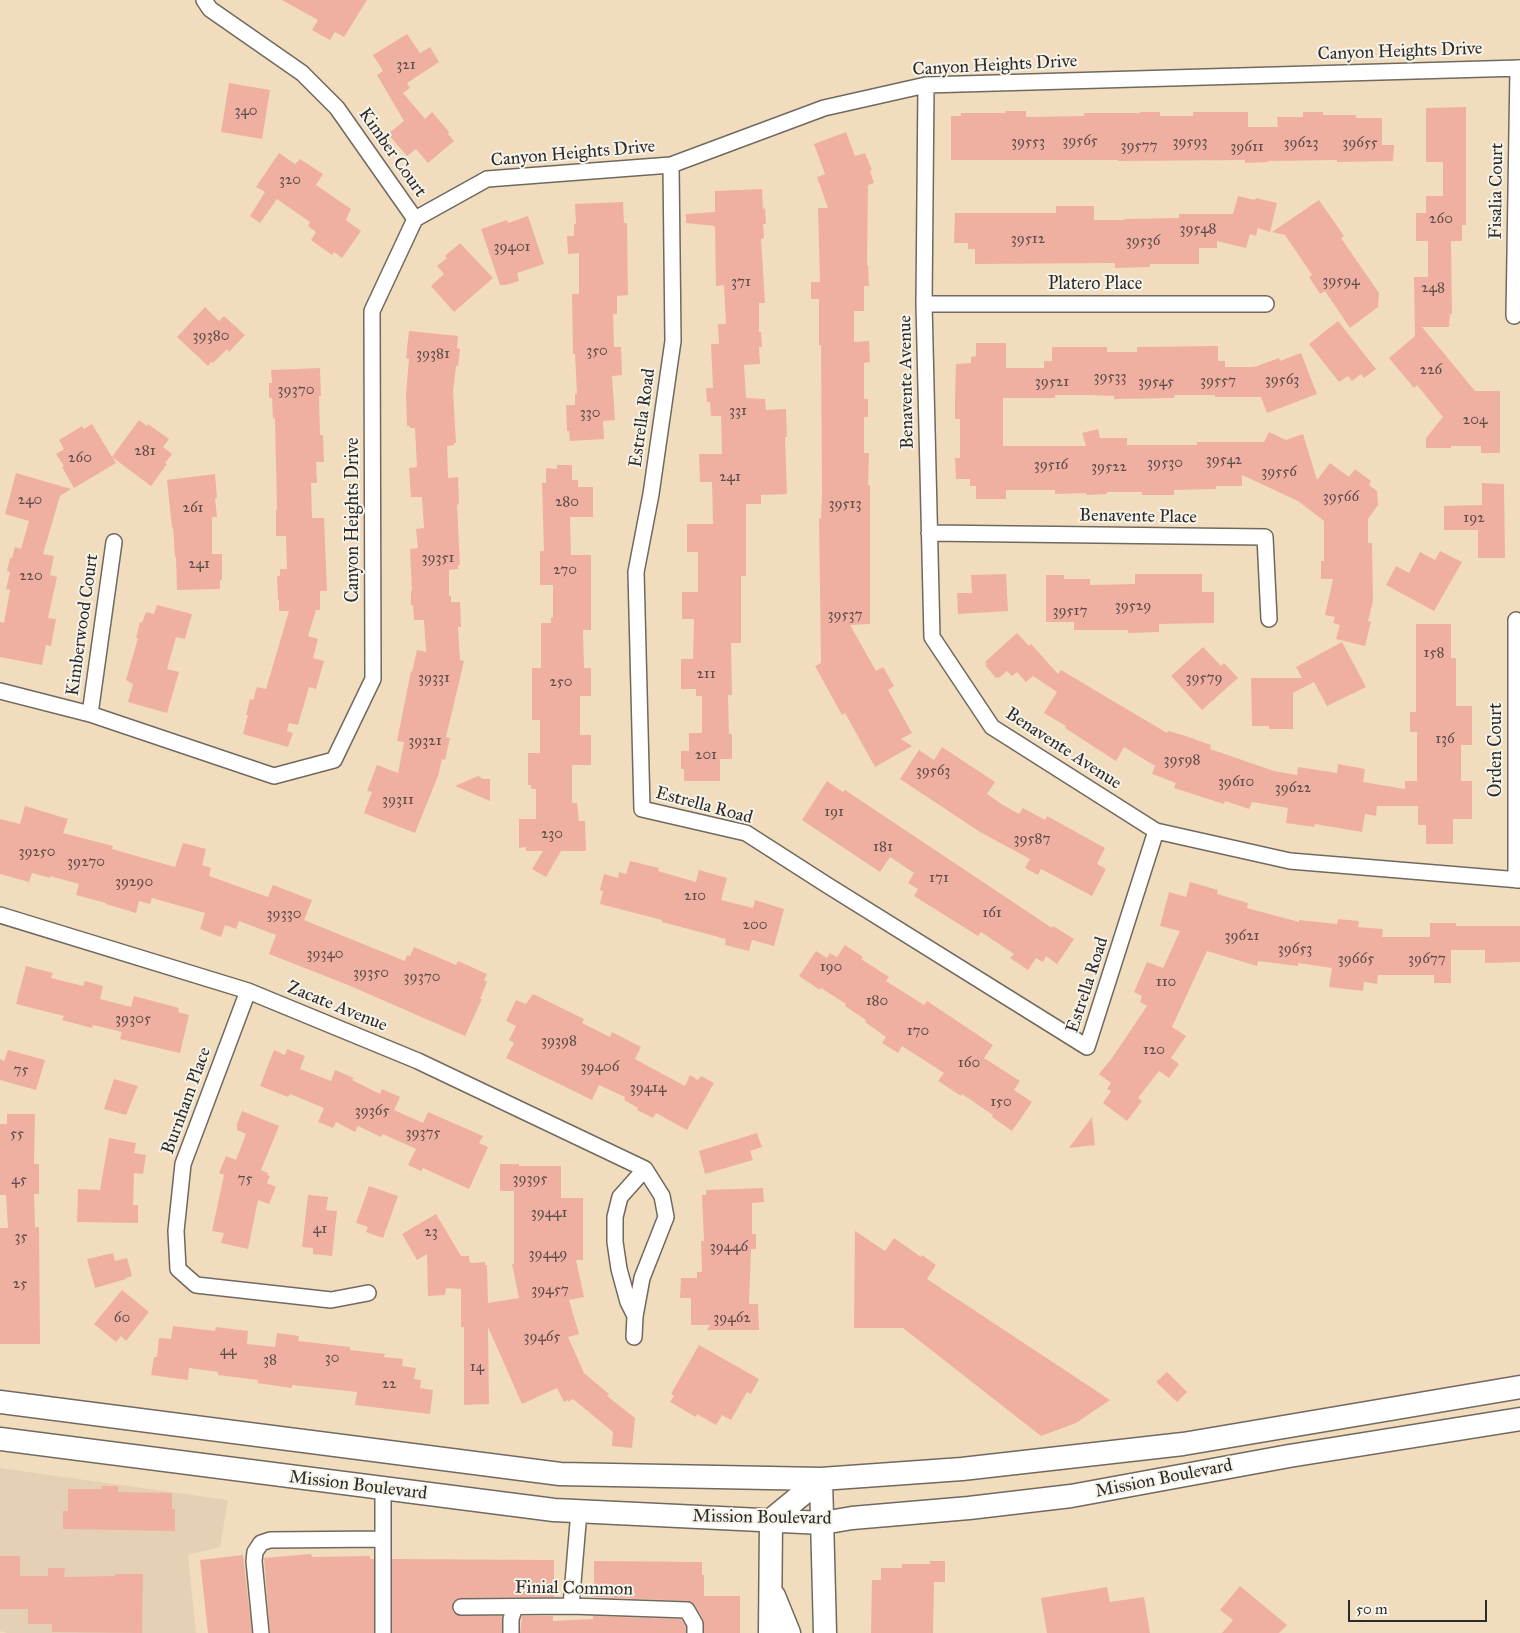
<!DOCTYPE html>
<style>
body{margin:0}
#map{position:relative;width:1520px;height:1633px;overflow:hidden;background:#f1ddbd;font-family:"IM FELL Great Primer",serif}
canvas{display:block}
.scale{position:absolute;left:1348px;top:1600px;width:139px;height:22px;box-sizing:border-box;border:2px solid #2b2b2b;border-top:0;padding-left:6px;font-size:15px;line-height:18px;white-space:nowrap;color:#2b2b2b;-webkit-text-stroke:4px #f7f3e8;paint-order:stroke}
</style>
<div id="map">
<canvas width="1520" height="1633"></canvas>
<div class="scale">50 m</div>
</div>
<script>
const context = document.querySelector('canvas').getContext('2d');
context.lineJoin = 'round';
function fillPath(path, color) {
  context.fillStyle = color;
  context.fill(path, 'evenodd');
}
function shape(rows) {
  const path = new Path2D();
  for (const r of rows) {
    path.moveTo(r[0], r[1]);
    for (let i = 2; i < r.length; i += 2) path.lineTo(r[i], r[i + 1]);
  }
  return path;
}
function trace(path, color, width, dash) {
  context.strokeStyle = color;
  context.lineWidth = width;
  context.lineCap = dash ? 'butt' : 'round';
  context.setLineDash(dash || []);
  context.stroke(path);
}
function drawText(font, color, halo, rows, align = 'center') {
  context.font = font + ' "IM FELL Great Primer",serif';
  context.lineWidth = 4;
  context.setLineDash([]);
  context.textBaseline = 'middle';
  context.strokeStyle = halo;
  context.fillStyle = color;
  for (const [text, x, y, turn = 0] of rows) {
    context.save();
    context.translate(x, y);
    context.rotate((+turn || 0) * Math.PI / 180);
    context.textAlign = isNaN(turn) ? turn : align;
    if (halo) context.strokeText(text, 0, 0);
    context.fillText(text, 0, 0);
    context.restore();
  }
}
const built = shape([
 [0,1468,228,1500,220,1547,188,1555,196,1633,7,1633,0,1631]
]);
const building = shape([
 [282,0,367,0,344,37,335,32,330,40,312,30,318,20],
 [407,34,420,53,430,47,439,62,407,83,410,88,403,93,425,119,432,112,449,132,448,134,454,141,428,163,416,149,407,156,388,134,404,121,377,75,383,71,373,55],
 [229,83,270,90,262,139,221,132],
 [1466,107,1466,225,1462,225,1462,241,1451,241,1452,314,1450,314,1449,327,1422,327,1475,391,1500,391,1500,453,1481,453,1481,446,1451,446,1451,448,1426,448,1426,438,1443,417,1417,385,1414,388,1389,358,1415,336,1414,277,1428,277,1428,241,1416,241,1416,213,1426,213,1426,196,1443,196,1443,162,1426,162,1426,108],
 [1005,111,1026,111,1026,117,1084,116,1084,113,1140,113,1140,112,1160,112,1160,116,1193,116,1193,112,1248,112,1248,127,1278,127,1277,117,1303,117,1303,112,1323,112,1323,115,1356,115,1356,118,1382,118,1382,145,1394,145,1393,161,1337,162,1337,160,1268,161,1268,162,1245,163,1245,160,1118,161,1118,160,951,160,951,116,961,116,961,113,1005,113],
 [846,132,855,156,865,153,872,170,870,171,874,183,868,185,867,265,868,265,869,286,864,286,864,311,854,311,854,342,869,341,870,362,864,363,864,399,868,399,868,417,864,417,864,453,869,453,868,485,870,485,870,624,850,625,876,671,883,667,894,686,888,690,912,733,901,739,912,746,875,767,845,713,842,715,815,666,821,663,819,518,821,519,822,494,821,345,819,345,819,299,811,299,811,282,820,282,818,208,828,208,817,177,825,174,814,144],
 [279,153,295,164,300,159,323,174,316,185,351,209,346,220,361,231,342,258,334,252,332,255,311,240,316,232,308,226,310,222,277,199,260,223,250,216,265,192,256,187],
 [762,189,763,209,765,208,766,224,763,224,764,238,761,239,765,303,759,303,759,332,761,332,762,347,759,347,760,364,744,365,746,398,765,399,766,410,786,409,787,437,785,437,787,494,761,495,761,504,746,504,746,576,741,576,741,643,731,643,732,695,728,695,729,734,732,734,732,759,720,759,720,781,684,781,684,769,681,769,681,751,689,751,689,733,702,733,702,696,696,696,696,689,681,689,681,659,693,659,694,619,682,619,682,592,698,592,698,552,687,552,687,524,713,524,712,482,700,482,699,454,722,454,721,416,711,416,710,402,707,402,706,388,713,388,711,344,719,344,718,324,726,324,724,285,716,286,715,226,686,223,686,214,715,212,715,191],
 [1238,196,1255,200,1256,198,1277,203,1270,232,1258,228,1256,236,1250,234,1246,248,1217,241,1217,248,1199,248,1199,264,1150,264,1150,267,1115,268,1115,263,975,264,975,249,968,249,968,243,954,243,955,213,1056,213,1056,206,1094,206,1094,220,1124,220,1124,219,1179,218,1179,214,1233,214],
 [1319,200,1344,236,1341,238,1379,293,1378,307,1350,328,1325,291,1320,294,1309,277,1312,275,1285,235,1272,232],
 [623,202,624,223,627,223,628,295,617,296,617,314,613,314,614,347,621,347,622,375,612,376,615,420,603,421,604,439,570,441,569,431,567,431,566,405,575,405,575,394,577,394,575,354,573,354,572,294,579,294,579,253,568,254,567,236,574,236,574,224,576,224,575,204],
 [528,216,544,264,517,273,519,281,506,285,500,285,481,229,507,220,508,223],
 [460,243,493,278,454,312,431,286,444,274,437,266,447,258,445,256],
 [205,307,219,321,224,316,245,335,229,352,227,349,213,363,211,362,208,366,177,337],
 [1338,321,1376,369,1364,378,1361,374,1352,381,1348,376,1339,382,1309,344],
 [409,331,458,336,457,348,460,349,458,366,456,366,453,391,456,443,454,443,454,445,447,446,448,478,458,477,459,504,457,505,460,565,458,565,458,569,449,570,449,596,451,596,451,602,460,602,461,627,458,627,460,660,464,661,446,737,450,738,445,760,442,759,438,776,415,833,364,813,372,792,367,791,377,765,398,773,404,742,397,741,411,671,412,672,417,650,426,652,424,620,414,620,413,605,411,605,411,591,412,591,410,549,418,548,416,529,424,528,422,497,411,497,409,468,417,467,415,428,410,428,410,426,407,426,406,394,409,359,406,358],
 [976,343,1006,343,1006,368,1044,368,1044,361,1052,361,1052,347,1107,347,1107,352,1137,352,1137,347,1218,346,1218,361,1225,361,1225,367,1254,367,1279,358,1280,361,1301,353,1317,394,1267,413,1261,397,1215,397,1215,395,1175,395,1174,398,1114,399,1114,396,1087,395,1055,395,1055,398,1003,398,1003,446,1086,446,1082,433,1098,429,1100,438,1127,438,1127,445,1197,445,1197,442,1264,442,1269,432,1286,440,1303,434,1317,480,1330,463,1349,477,1355,469,1371,481,1369,485,1377,491,1378,505,1368,519,1368,543,1372,543,1373,601,1368,621,1371,622,1365,646,1336,639,1340,625,1333,623,1335,617,1325,615,1333,579,1321,579,1321,561,1324,561,1324,521,1298,501,1242,475,1242,486,1216,486,1216,489,1174,490,1174,495,1142,495,1142,492,1107,492,1107,494,1086,495,1086,493,1055,494,1055,490,1006,490,1006,499,976,499,976,486,970,486,970,479,956,479,955,458,960,458,960,419,955,419,955,398,956,364,971,363,971,357,976,356],
 [320,368,321,396,319,396,320,435,323,435,324,462,316,462,317,483,311,483,312,518,324,518,327,591,320,591,320,610,316,610,308,636,318,639,313,658,324,661,316,689,309,687,298,725,289,723,287,731,293,733,288,747,243,734,248,715,246,715,250,699,253,700,257,687,266,689,289,611,279,611,279,600,278,600,277,576,280,576,280,569,287,569,286,536,276,536,276,510,277,510,275,418,273,419,272,398,269,398,269,383,272,383,271,370],
 [139,420,147,426,148,424,169,439,163,447,172,454,165,463,167,464,151,486,112,457,116,463,74,488,62,467,64,466,56,454,64,449,59,440,82,426,84,429,92,424,112,457],
 [557,465,572,465,572,480,578,480,578,487,593,487,593,517,570,517,571,555,591,555,591,630,583,630,584,668,591,668,591,696,580,696,580,735,591,735,591,765,572,765,572,803,577,803,579,821,585,821,586,851,561,851,546,877,532,869,543,851,526,851,526,847,519,848,519,819,536,819,536,789,531,789,531,785,528,785,528,753,540,753,540,720,532,720,532,668,541,668,541,623,551,623,551,618,553,617,553,585,540,585,540,551,544,551,542,483,546,483,546,468,557,469],
 [16,473,71,489,60,496,43,554,54,556,50,575,57,577,48,618,56,619,51,646,46,645,42,665,0,657,0,622,4,623,10,590,6,589,10,572,7,571,10,558,12,558,15,547,21,549,29,521,5,514],
 [215,474,217,498,215,498,217,517,212,517,212,554,222,554,222,580,220,580,220,589,177,590,176,557,175,557,173,527,172,528,167,480],
 [1482,483,1504,484,1505,558,1478,558,1478,530,1444,530,1444,506,1482,505],
 [1440,551,1462,562,1434,611,1386,585,1396,566,1409,573,1420,552,1435,560],
 [1006,574,1008,611,958,614,957,593,972,593,971,575],
 [1135,574,1202,574,1202,592,1214,592,1214,623,1159,624,1159,632,1128,633,1128,630,1074,630,1074,622,1046,622,1046,575,1064,575,1064,579,1090,579,1090,585,1135,584],
 [157,605,192,614,185,639,176,637,167,669,179,672,167,713,128,702,133,684,126,680,138,638,136,638,140,622,142,623,146,612,154,614],
 [1416,624,1451,624,1451,658,1456,658,1456,706,1472,706,1472,745,1461,745,1461,781,1472,781,1472,819,1453,819,1453,844,1426,844,1426,825,1418,825,1418,806,1377,806,1376,816,1365,814,1362,832,1315,824,1314,827,1286,823,1288,808,1252,802,1249,809,1225,801,1224,804,1174,788,1176,783,1152,774,1155,766,1124,747,1116,761,1065,728,1066,726,1044,713,1057,692,1033,676,1026,682,1017,672,1012,676,1007,671,999,678,998,677,996,678,985,665,987,664,985,662,1017,633,1029,646,1031,644,1058,674,1061,670,1167,733,1168,731,1186,736,1211,745,1210,749,1274,771,1297,775,1298,767,1337,773,1338,764,1365,769,1363,782,1405,789,1405,781,1417,781,1417,732,1410,732,1410,712,1416,712],
 [1342,642,1366,687,1327,706,1314,682,1293,693,1293,729,1269,729,1269,726,1252,726,1251,678,1302,678,1296,667],
 [1203,647,1221,666,1224,663,1238,678,1202,710,1171,676],
 [942,747,995,782,987,794,1003,805,1019,814,1023,808,1045,820,1047,816,1105,848,1097,864,1106,869,1092,896,1041,869,1038,875,1025,868,1030,859,980,832,900,779,919,750,934,760],
 [478,776,483,779,490,779,490,801,455,786],
 [827,781,843,792,845,790,1052,928,1053,926,1074,939,1057,964,1046,956,1043,962,1036,958,1028,970,1010,958,1014,954,981,932,978,936,914,896,918,889,908,883,914,873,890,857,880,872,802,820],
 [25,806,68,819,63,833,113,846,112,849,175,867,183,843,206,849,202,865,211,868,209,876,268,897,273,885,312,900,304,920,405,961,407,955,410,956,414,947,456,965,458,961,487,974,484,980,487,982,480,999,482,999,465,1036,348,985,269,954,276,935,239,921,236,929,225,925,221,937,200,929,205,913,152,898,150,904,139,901,136,913,106,904,106,903,76,895,79,884,50,876,50,878,32,873,29,882,0,874,0,819,20,824],
 [630,861,659,868,658,871,696,882,699,870,727,878,721,900,753,908,755,900,784,909,774,946,752,940,749,951,725,945,726,939,662,922,662,920,600,904,603,891,600,890,604,874,618,878,619,872,626,874],
 [1190,882,1218,890,1217,894,1248,903,1247,908,1299,922,1299,920,1337,924,1338,919,1359,921,1358,927,1383,929,1382,937,1430,937,1430,923,1456,923,1456,926,1520,926,1520,962,1485,963,1485,950,1451,950,1451,983,1434,983,1434,975,1378,975,1377,984,1364,982,1363,991,1329,987,1332,968,1298,963,1298,966,1258,961,1257,966,1207,951,1172,1027,1186,1036,1171,1058,1179,1064,1169,1078,1159,1071,1138,1098,1142,1101,1127,1121,1103,1103,1111,1091,1107,1089,1111,1083,1099,1074,1112,1058,1147,1006,1140,1002,1142,996,1134,992,1147,962,1163,968,1180,931,1160,926,1169,892,1186,897],
 [845,945,863,957,861,959,889,977,886,981,924,1005,927,1001,993,1045,984,1058,1020,1081,1014,1090,1032,1102,1012,1131,992,1117,993,1115,962,1094,961,1096,938,1081,944,1073,902,1046,898,1053,882,1043,886,1037,865,1022,866,1020,845,1006,846,1004,821,988,820,990,799,976,816,951,827,958,830,953,837,957],
 [26,966,53,973,51,978,83,986,85,981,103,986,100,999,131,1007,134,996,179,1008,178,1012,189,1015,180,1053,120,1039,122,1032,93,1025,92,1028,62,1020,64,1016,16,1004],
 [533,994,584,1019,582,1023,610,1037,612,1032,641,1047,635,1059,685,1086,690,1075,698,1080,701,1076,714,1083,687,1130,656,1113,653,1118,637,1110,638,1108,624,1100,625,1097,599,1085,592,1100,506,1058,514,1043,509,1040,516,1026,506,1021,516,1000,526,1004],
 [287,1049,305,1056,300,1069,331,1081,335,1070,354,1078,352,1080,380,1094,382,1089,400,1097,394,1110,423,1123,428,1112,483,1136,479,1143,488,1147,469,1189,423,1168,421,1171,408,1165,416,1149,383,1134,381,1137,358,1126,355,1132,336,1122,333,1128,318,1122,324,1108,290,1094,288,1097,260,1086,274,1050,285,1055],
 [8,1050,45,1060,36,1090,0,1080,0,1059,4,1061],
 [114,1079,138,1086,126,1115,104,1109],
 [242,1111,279,1126,261,1170,268,1173,267,1175,270,1176,267,1183,276,1187,269,1204,258,1200,248,1249,221,1243,224,1233,212,1231,224,1175,219,1173,226,1156,236,1160,246,1134,237,1130,237,1124],
 [7,1114,35,1114,34,1164,39,1164,39,1194,34,1194,35,1227,39,1227,40,1344,0,1344,0,1228,8,1228,6,1195,0,1195,0,1124,7,1124],
 [1092,1117,1095,1145,1069,1148],
 [757,1133,762,1147,750,1151,753,1160,705,1174,699,1151],
 [109,1138,136,1143,134,1153,146,1155,143,1174,134,1173,133,1205,138,1205,138,1223,77,1222,78,1189,100,1190],
 [500,1164,519,1164,519,1166,561,1166,561,1198,583,1198,583,1260,576,1260,584,1297,569,1300,579,1334,568,1337,584,1373,609,1394,607,1396,635,1418,632,1448,612,1446,613,1432,573,1399,568,1402,568,1400,564,1402,557,1388,522,1404,488,1327,489,1404,464,1405,464,1327,461,1327,461,1289,446,1288,445,1295,428,1296,427,1254,417,1260,402,1234,436,1214,461,1256,469,1256,470,1263,485,1262,485,1265,487,1265,488,1303,519,1298,512,1264,514,1264,514,1191,500,1191],
 [369,1186,398,1196,383,1238,366,1232,368,1227,356,1223],
 [763,1188,764,1202,752,1203,752,1234,756,1234,756,1249,751,1249,749,1304,758,1304,759,1330,707,1330,710,1325,691,1325,691,1298,680,1298,681,1278,697,1278,697,1272,702,1272,701,1241,704,1241,702,1195,706,1195,706,1190],
 [308,1195,328,1197,326,1210,337,1211,332,1256,313,1254,313,1248,302,1247],
 [855,1231,885,1251,894,1238,921,1257,922,1255,936,1265,927,1279,1110,1400,1076,1423,1041,1436,903,1328,854,1328],
 [113,1253,115,1261,127,1258,132,1276,126,1278,126,1279,95,1288,87,1259],
 [122,1290,149,1312,126,1341,121,1336,116,1342,94,1324],
 [173,1326,215,1331,216,1327,248,1331,247,1344,275,1347,277,1333,299,1336,298,1341,350,1347,350,1350,385,1354,384,1357,403,1359,402,1366,416,1368,414,1379,421,1380,420,1388,433,1390,430,1414,355,1405,357,1392,292,1385,292,1388,257,1383,258,1380,218,1375,218,1372,189,1368,188,1380,151,1375,154,1357,157,1357,159,1338,171,1339],
 [699,1345,759,1379,751,1394,747,1392,731,1420,722,1415,716,1425,697,1414,696,1417,670,1402,674,1396,671,1394],
 [1167,1372,1187,1392,1177,1402,1156,1382],
 [102,1486,118,1486,118,1492,172,1493,172,1509,175,1509,175,1531,63,1529,63,1511,68,1511,68,1489,102,1489],
 [311,1554,312,1557,370,1556,370,1559,374,1559,374,1633,270,1633,264,1558],
 [243,1555,252,1633,208,1633,200,1560],
 [0,1556,20,1556,20,1576,48,1576,48,1568,65,1568,64,1577,115,1576,115,1574,143,1574,142,1633,52,1632,52,1624,28,1624,28,1609,0,1609],
 [392,1559,554,1560,554,1597,461,1598,453,1602,452,1608,453,1612,457,1615,502,1616,502,1633,392,1633],
 [594,1561,702,1562,702,1575,704,1575,704,1596,740,1596,740,1633,704,1633,703,1619,695,1605,688,1601,594,1597],
 [930,1561,945,1561,945,1582,934,1582,933,1633,871,1633,872,1580,881,1580,881,1568,902,1568,902,1564,930,1564],
 [1240,1586,1287,1625,1279,1633,1222,1633,1233,1620,1220,1610],
 [1107,1587,1110,1602,1144,1597,1150,1633,1047,1633,1041,1598],
 [522,1616,553,1616,553,1621,593,1619,593,1616,681,1619,686,1626,686,1633,520,1633]
]);
const street = shape([
 [204,0,210,9,302,73,337,108,415,219],
 [926,85,924,304,932,637,992,727,1156,831,1290,861,1520,880],
 [671,165,673,341,651,494,636,572,642,809,746,833,827,885,1087,1047,1156,831],
 [924,304,1266,304],
 [1514,316,1518,68],
 [929,533,1265,537,1269,619],
 [1516,620,1516,880],
 [0,691,90,714,274,776,334,760,373,679,372,311,415,219,487,179,671,165,824,108,926,85,1520,68],
 [90,714,114,542],
 [0,915,248,991,418,1061,645,1169,662,1196,666,1217,642,1278,635,1316,634,1337],
 [248,991,183,1164,176,1231,178,1269,196,1285,331,1300,368,1293],
 [635,1316,628,1302,619,1269,615,1242,615,1217,620,1197,645,1169],
 [571,1606,579,1511],
 [461,1607,571,1606,687,1610,695,1624,695,1633],
 [261,1633,254,1561,255,1552,261,1543,270,1540,383,1539],
 [383,1633,383,1489],
 [511,1633,511,1619,515,1607]
]);
const primary = shape([
 [0,1402,560,1474,821,1479,962,1469,1183,1444,1520,1387],
 [0,1439,554,1510,823,1523,852,1518,969,1508,1071,1496,1289,1456,1520,1419],
 [821,1479,825,1633],
 [774,1596,789,1633],
 [770,1633,771,1520,821,1479]
]);
const numberNames = [
 ["321",406,65],
 ["340",246,111],
 ["39565",1080,141],
 ["39553",1028,142],
 ["39593",1190,142],
 ["39623",1301,143],
 ["39655",1360,143],
 ["39577",1139,146],
 ["39611",1247,147],
 ["320",290,180],
 ["260",1441,219],
 ["39548",1198,229],
 ["39512",1028,239],
 ["39536",1143,241],
 ["39401",512,247],
 ["39594",1341,281],
 ["371",741,282],
 ["248",1433,288],
 ["39380",211,336],
 ["350",597,351],
 ["39381",433,354],
 ["226",1431,370],
 ["39533",1110,377],
 ["39563",1282,380],
 ["39557",1218,381],
 ["39521",1052,382],
 ["39545",1156,382],
 ["39370",296,390],
 ["331",738,411],
 ["330",590,413],
 ["204",1475,420],
 ["281",145,451],
 ["260",80,458],
 ["39542",1224,460],
 ["39530",1165,463],
 ["39516",1051,465],
 ["39522",1109,467],
 ["39556",1279,472],
 ["241",730,477],
 ["39566",1341,497],
 ["240",30,500],
 ["280",567,502],
 ["39513",845,504],
 ["261",193,508],
 ["192",1474,518],
 ["39351",438,558],
 ["241",199,564],
 ["270",565,570],
 ["220",31,576],
 ["39529",1133,606],
 ["39517",1070,611],
 ["39537",845,615],
 ["158",1434,653],
 ["211",706,674],
 ["39331",434,678],
 ["39579",1204,678],
 ["250",561,682],
 ["136",1445,739],
 ["39321",425,741],
 ["201",706,755],
 ["39598",1182,760],
 ["39563",933,771],
 ["39610",1236,782],
 ["39622",1293,788],
 ["39311",398,800],
 ["191",834,812],
 ["230",552,834],
 ["39587",1032,839],
 ["181",883,847],
 ["39250",37,852],
 ["39270",86,862],
 ["171",939,878],
 ["39290",134,882],
 ["210",695,896],
 ["161",992,913],
 ["39330",284,914],
 ["200",755,925],
 ["39621",1242,936],
 ["39653",1295,949],
 ["39340",325,954],
 ["39665",1356,959],
 ["39677",1427,959],
 ["190",831,967],
 ["39350",371,973],
 ["39370",422,977],
 ["110",1166,982],
 ["180",877,1001],
 ["39305",133,1019],
 ["170",918,1031],
 ["39398",559,1041],
 ["120",1154,1050],
 ["160",969,1063],
 ["39406",600,1067],
 ["75",21,1070],
 ["39414",648,1088],
 ["150",1001,1102],
 ["39365",372,1111],
 ["39375",423,1133],
 ["55",17,1134],
 ["75",245,1179],
 ["39395",530,1179],
 ["45",19,1180],
 ["39441",549,1213],
 ["41",320,1229],
 ["23",431,1232],
 ["35",21,1237],
 ["39446",729,1247],
 ["39449",548,1254],
 ["25",20,1284],
 ["39457",550,1290],
 ["60",122,1318],
 ["39462",732,1318],
 ["39465",542,1337],
 ["44",228,1351],
 ["30",332,1358],
 ["38",270,1360],
 ["14",477,1367],
 ["22",389,1384]
];
const streetNames = [
 ["Canyon Heights Drive",1400,52,-2],
 ["Canyon Heights Drive",995,66,-3],
 ["Kimber Court",392,153,55],
 ["Canyon Heights Drive",573,154,-5],
 ["Fisalia Court",1497,191,-89],
 ["Platero Place",1095,285],
 ["Benavente Avenue",907,382,-91],
 ["Estrella Road",643,418,-82],
 ["Benavente Place",1138,517,1],
 ["Canyon Heights Drive",354,520,-90],
 ["Kimberwood Court",83,625,-82],
 ["Benavente Avenue",1063,749,33],
 ["Orden Court",1497,750,-90],
 ["Estrella Road",704,806,15],
 ["Estrella Road",1088,985,-72],
 ["Zacate Avenue",337,1007,22],
 ["Burnham Place",187,1101,-70],
 ["Mission Boulevard",1164,1479,-11],
 ["Mission Boulevard",358,1486,7],
 ["Mission Boulevard",762,1518,1],
 ["Finial Common",574,1589,1]
];
fillPath(built, '#e6d0b5');
fillPath(building, '#efb0a2');
trace(street, '#70695e', 18);
trace(primary, '#70695e', 25);
trace(street, '#fff', 15);
trace(primary, '#fff', 22);
drawText('15px', '#5c4c49', null, numberNames);
drawText('18px', '#2b2b2b', '#f7f3e8', streetNames);
</script>
